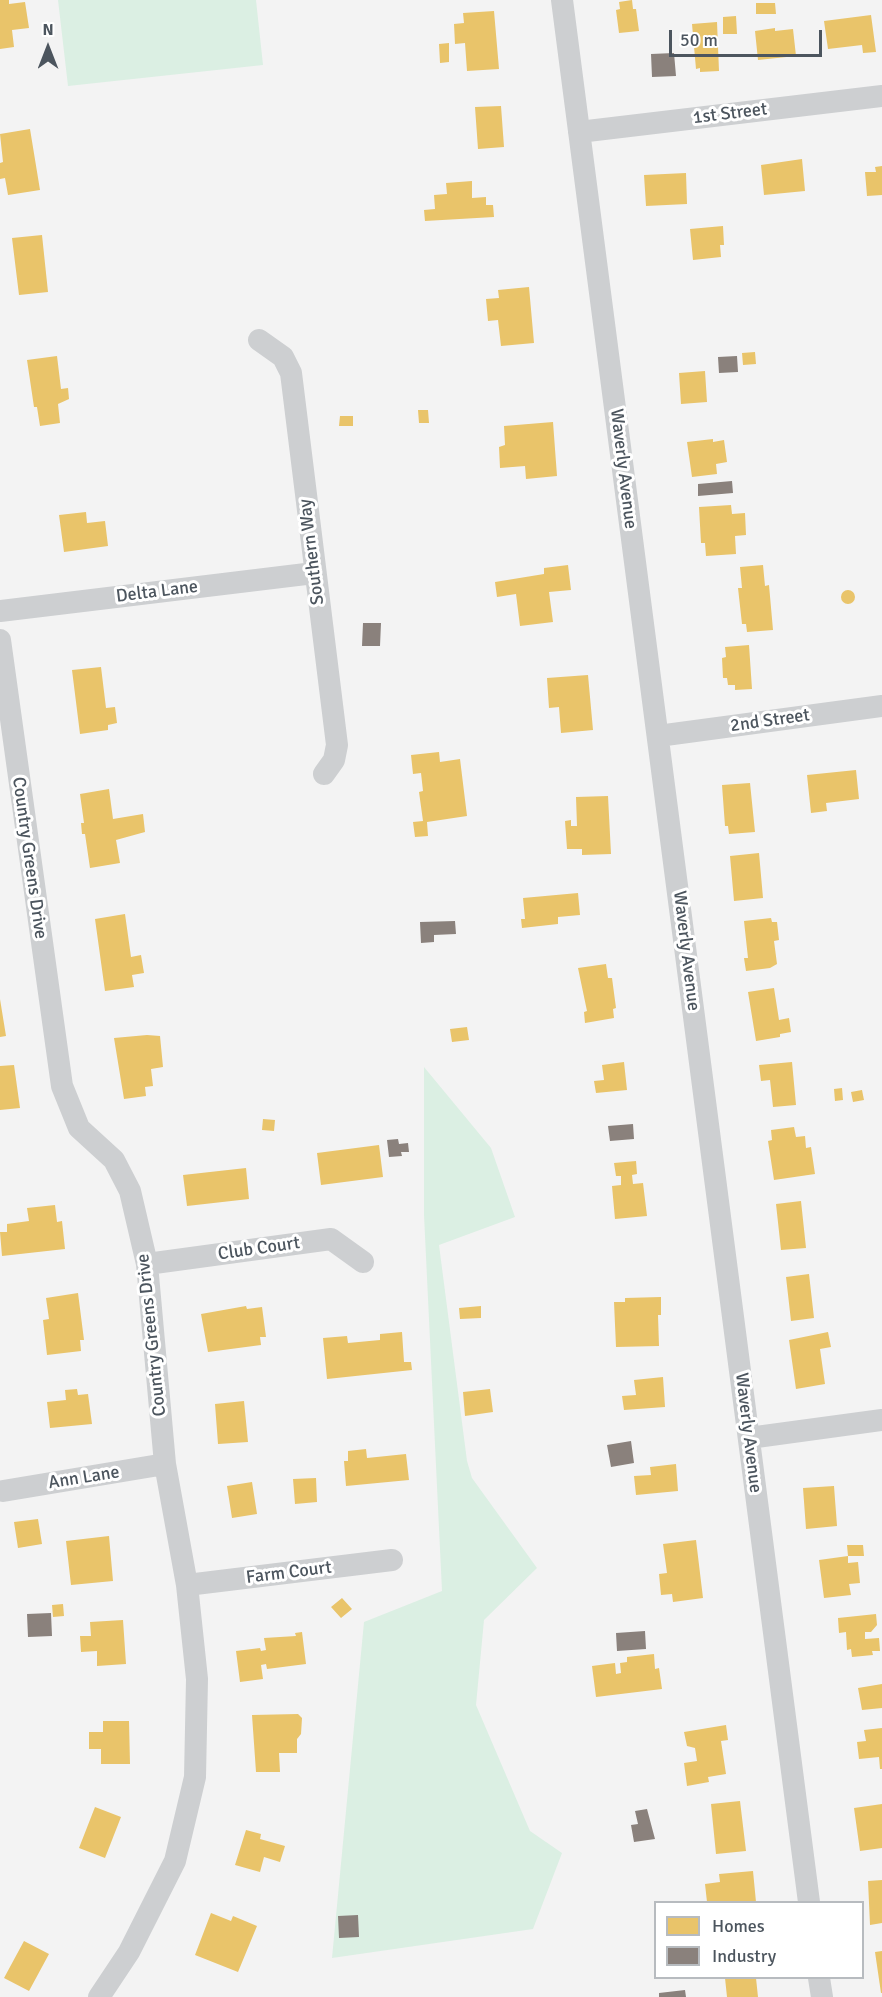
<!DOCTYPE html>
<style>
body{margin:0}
#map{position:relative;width:882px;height:1997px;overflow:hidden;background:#f3f3f3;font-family:Signika,sans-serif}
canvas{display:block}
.legend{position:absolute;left:654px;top:1901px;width:210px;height:78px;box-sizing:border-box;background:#fff;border:2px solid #b7bbbf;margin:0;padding:8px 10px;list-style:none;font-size:18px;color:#4c555e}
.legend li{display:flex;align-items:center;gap:12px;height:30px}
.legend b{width:30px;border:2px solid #b7bbbf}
.north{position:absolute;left:18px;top:18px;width:60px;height:60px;-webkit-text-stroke:4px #fff;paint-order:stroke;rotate:0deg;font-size:16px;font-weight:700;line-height:24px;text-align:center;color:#4c555e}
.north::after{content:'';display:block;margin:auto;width:21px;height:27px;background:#4c555e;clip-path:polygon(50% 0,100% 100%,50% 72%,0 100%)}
.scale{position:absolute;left:669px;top:30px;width:153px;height:27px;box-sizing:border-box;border:3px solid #4c555e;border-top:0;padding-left:8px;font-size:18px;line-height:21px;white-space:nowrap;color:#4c555e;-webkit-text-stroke:4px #fff;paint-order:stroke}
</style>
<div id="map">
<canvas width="882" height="1997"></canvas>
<ul class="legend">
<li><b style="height:16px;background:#e9c46a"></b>Homes</li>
<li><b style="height:16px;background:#8a817c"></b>Industry</li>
</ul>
<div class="north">N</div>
<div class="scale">50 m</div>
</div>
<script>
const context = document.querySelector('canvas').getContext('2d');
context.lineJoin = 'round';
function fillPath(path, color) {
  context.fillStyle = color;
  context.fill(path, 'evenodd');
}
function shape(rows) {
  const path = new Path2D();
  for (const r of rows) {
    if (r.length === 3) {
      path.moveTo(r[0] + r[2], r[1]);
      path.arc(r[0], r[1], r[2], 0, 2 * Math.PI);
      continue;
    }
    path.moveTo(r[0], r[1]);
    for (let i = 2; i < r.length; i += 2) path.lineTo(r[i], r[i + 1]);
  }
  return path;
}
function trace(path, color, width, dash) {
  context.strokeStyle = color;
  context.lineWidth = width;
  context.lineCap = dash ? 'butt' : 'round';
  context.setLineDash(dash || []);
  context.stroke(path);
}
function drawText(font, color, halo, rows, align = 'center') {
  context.font = font + ' Signika,sans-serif';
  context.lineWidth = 6;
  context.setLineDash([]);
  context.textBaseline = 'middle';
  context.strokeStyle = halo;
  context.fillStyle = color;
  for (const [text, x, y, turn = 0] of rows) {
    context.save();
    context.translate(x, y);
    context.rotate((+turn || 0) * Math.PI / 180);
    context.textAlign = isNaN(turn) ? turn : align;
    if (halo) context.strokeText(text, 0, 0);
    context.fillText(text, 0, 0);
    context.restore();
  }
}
const green = shape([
 [58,0,256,0,263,65,68,86],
 [424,1067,491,1148,515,1217,439,1245,467,1461,472,1478,537,1568,484,1620,476,1705,530,1831,562,1853,533,1929,332,1958,364,1622,442,1591,424,1215]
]);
const homes = shape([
 [0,0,9,0,9,4,25,2,29,28,12,30,14,47,0,49],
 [632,0,633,9,636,9,639,31,619,33,616,10,620,9,619,2],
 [756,3,775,3,776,14,756,14],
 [494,11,499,69,467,71,465,43,455,44,454,24,464,23,463,13],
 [871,15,876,52,863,53,862,45,828,49,824,21],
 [736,16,737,34,723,34,723,17],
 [717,22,719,71,700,72,700,68,696,69,692,24],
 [775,28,775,31,793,29,796,56,758,60,755,31],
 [449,43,449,62,440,63,439,44],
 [501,106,504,147,478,149,475,107],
 [30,129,40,190,8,195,5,178,0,179,0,163,3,162,0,134],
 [802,159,805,191,764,195,761,165],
 [882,166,882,195,867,196,865,172,876,172,875,167],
 [686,173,687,204,646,206,644,175],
 [472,181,472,198,486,197,486,205,493,205,494,217,425,221,424,210,435,209,434,195,447,194,446,183],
 [723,226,724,245,720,245,721,257,693,260,690,229],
 [42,235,48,292,19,295,12,238],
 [529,287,534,343,501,346,498,320,488,321,486,299,499,298,498,290],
 [755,352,756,364,743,365,742,353],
 [57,356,61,389,68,388,69,399,58,404,60,423,40,426,37,407,34,407,27,360],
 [705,371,707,402,681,404,679,373],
 [418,410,428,410,429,423,419,423],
 [340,416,353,416,353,426,339,426],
 [553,422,557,476,526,479,525,466,500,468,499,447,505,445,504,426],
 [713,439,713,442,724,440,727,462,716,464,717,474,692,477,687,442],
 [731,505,732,514,745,513,746,535,735,536,736,554,706,556,705,543,701,543,699,507],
 [86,512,87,523,105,521,108,546,64,552,59,515],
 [568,565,571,590,549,592,553,622,520,626,516,594,497,597,495,582,544,574,544,568],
 [763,565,765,586,769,585,773,630,747,632,746,624,742,624,738,588,742,588,740,567],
 [848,597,7],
 [749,645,752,689,735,690,735,685,728,685,727,678,723,678,722,658,726,657,725,647],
 [101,667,106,708,115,707,117,723,108,725,108,730,80,734,72,670],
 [588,675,593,730,561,733,559,707,549,708,547,678],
 [439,752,440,762,460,759,467,816,427,822,428,836,415,837,413,822,423,821,419,792,423,791,421,773,413,774,411,755],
 [856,770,859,799,826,803,827,811,811,813,807,775],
 [750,783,755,832,729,834,728,826,725,826,722,785],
 [109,789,113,819,143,814,145,832,116,840,120,863,90,868,85,834,82,834,81,823,84,823,80,794],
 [608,796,611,854,582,855,582,849,567,849,565,821,571,820,571,826,577,826,576,797],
 [759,853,763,898,734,901,730,856],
 [578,893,580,915,558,917,558,924,522,928,521,919,525,919,523,898],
 [125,914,131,957,141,955,144,973,132,975,134,987,105,991,95,919],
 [771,918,772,922,777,922,779,940,774,941,777,964,770,968,746,971,744,958,748,958,744,921],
 [606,964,608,978,612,978,616,1008,613,1009,614,1018,585,1023,584,1012,587,1011,578,968],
 [774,988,779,1020,789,1018,791,1032,780,1034,780,1037,756,1041,748,992],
 [0,999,6,1036,0,1037],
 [467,1027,469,1040,452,1042,450,1029],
 [147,1035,160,1036,163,1067,151,1069,153,1086,145,1087,146,1096,124,1099,114,1038],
 [624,1062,627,1090,596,1093,594,1081,604,1080,602,1065],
 [792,1062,796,1105,773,1107,770,1080,761,1081,759,1065],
 [14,1065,20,1108,0,1110,0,1066],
 [842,1088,843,1100,835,1101,834,1089],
 [862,1090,864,1100,853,1102,851,1092],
 [263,1119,275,1120,274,1131,262,1130],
 [794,1127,796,1137,805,1136,806,1148,811,1147,815,1174,774,1180,768,1141,772,1140,771,1130],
 [379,1145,383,1177,321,1185,317,1153],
 [636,1161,637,1174,632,1175,633,1184,643,1183,647,1216,615,1219,612,1186,621,1185,621,1176,616,1176,614,1163],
 [246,1168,249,1199,187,1206,183,1175],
 [801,1201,806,1248,781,1250,776,1204],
 [55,1205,57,1222,62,1221,65,1249,2,1256,0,1232,7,1232,7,1224,29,1221,27,1208],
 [809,1274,814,1318,791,1321,786,1277],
 [78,1293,84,1340,80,1340,81,1351,47,1355,43,1320,49,1319,46,1298],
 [661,1297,661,1315,658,1315,659,1346,616,1347,614,1302,625,1302,625,1298],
 [246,1306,247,1309,262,1307,266,1337,260,1337,261,1345,208,1352,201,1314],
 [481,1306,481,1318,460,1319,459,1308],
 [402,1332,404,1362,411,1362,412,1370,327,1379,323,1338,347,1336,348,1343,380,1340,380,1334],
 [828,1332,831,1347,820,1349,825,1384,796,1389,789,1340],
 [663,1377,665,1407,624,1410,622,1396,636,1395,634,1380],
 [77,1389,78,1395,88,1394,92,1424,50,1428,47,1402,66,1400,65,1390],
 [490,1389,493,1412,465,1416,463,1392],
 [244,1401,248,1442,218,1444,215,1404],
 [366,1449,367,1458,406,1454,409,1480,346,1486,344,1461,348,1461,348,1451],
 [676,1464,678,1491,636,1495,634,1476,651,1475,650,1467],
 [316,1478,317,1502,295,1504,293,1479],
 [252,1482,257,1514,232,1518,227,1486],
 [834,1486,837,1526,806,1529,803,1488],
 [38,1519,42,1544,18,1548,14,1522],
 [109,1536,113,1581,71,1585,66,1541],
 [696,1540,703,1598,673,1602,672,1594,661,1595,659,1574,667,1573,663,1544],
 [847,1545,863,1545,864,1556,848,1556,848,1563,858,1562,860,1583,849,1584,851,1595,824,1598,819,1560,848,1556],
 [342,1598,352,1609,341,1618,331,1607],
 [63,1604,64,1616,53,1617,52,1605],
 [876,1614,877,1625,871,1632,865,1632,865,1639,879,1638,880,1651,872,1651,873,1655,852,1657,851,1649,847,1650,846,1632,839,1633,838,1618],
 [123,1620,126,1664,97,1666,97,1651,81,1652,80,1636,91,1636,90,1622],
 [302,1632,306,1664,267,1669,266,1664,261,1665,263,1679,240,1682,236,1651,260,1648,261,1651,266,1650,264,1638,296,1636,295,1633],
 [654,1654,655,1669,659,1668,662,1689,596,1697,592,1666,615,1663,616,1674,621,1673,620,1663,627,1662,627,1657],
 [882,1684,882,1708,862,1710,858,1688],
 [298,1714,302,1718,301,1734,297,1739,297,1753,279,1753,280,1772,256,1772,252,1715],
 [103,1721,129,1721,130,1764,101,1764,101,1749,89,1749,89,1732,103,1732],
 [726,1725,728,1740,721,1741,726,1774,708,1777,709,1782,687,1786,684,1763,697,1761,695,1748,687,1746,684,1732],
 [882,1728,882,1769,880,1769,879,1757,859,1759,857,1742,866,1741,864,1730],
 [740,1801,746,1851,716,1854,711,1804],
 [882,1804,882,1848,860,1851,854,1808],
 [95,1807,121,1817,105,1858,79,1848],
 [246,1830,261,1834,260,1839,285,1846,280,1862,264,1857,260,1872,235,1865],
 [753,1871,756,1902,707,1902,705,1884,720,1882,719,1874],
 [882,1880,882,1923,870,1925,868,1881],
 [211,1913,231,1921,233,1916,257,1926,238,1972,195,1955],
 [24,1941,49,1954,29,1991,4,1978],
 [882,1951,882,1993,881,1993,875,1952],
 [725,1978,756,1978,758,1997,727,1997]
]);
const industry = shape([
 [674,53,676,76,652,77,651,54],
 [737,356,738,372,719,373,718,357],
 [732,481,733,493,698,496,698,484],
 [363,623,381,623,380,646,362,646],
 [455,921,456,934,434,935,434,942,421,943,420,922],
 [633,1124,634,1139,610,1141,608,1126],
 [398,1139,399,1144,408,1143,409,1152,401,1152,402,1156,389,1157,387,1140],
 [631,1441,634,1463,611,1467,607,1445],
 [51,1613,52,1636,28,1637,27,1614],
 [645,1631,646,1649,617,1651,616,1633],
 [647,1809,655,1839,634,1842,631,1825,638,1824,635,1811],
 [358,1915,359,1937,339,1938,338,1916],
 [685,1990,686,1997,659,1997,659,1993]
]);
const minor = shape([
 [562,0,809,1902],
 [579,132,882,96],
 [259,340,283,357,291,373,337,745,334,760,324,774],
 [0,611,314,573],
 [0,640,62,1086,79,1128,114,1160,130,1191,147,1264,165,1464,187,1585,197,1679,195,1777,175,1861,129,1952,99,1997],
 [658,736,882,706],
 [147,1264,331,1239,363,1262],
 [749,1438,882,1420],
 [3,1491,165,1464],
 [187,1585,392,1560],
 [819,1978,822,1997]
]);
const streetNames = [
 ["1st Street",730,114,-7],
 ["Waverly Avenue",623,469,83],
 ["Southern Way",312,552,-97],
 ["Delta Lane",157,592,-7],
 ["2nd Street",770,721,-8],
 ["Country Greens Drive",29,858,82],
 ["Waverly Avenue",686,951,83],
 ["Club Court",259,1249,-8],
 ["Country Greens Drive",152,1335,-96],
 ["Waverly Avenue",748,1433,83],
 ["Ann Lane",84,1478,-9],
 ["Farm Court",289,1573,-7]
];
fillPath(green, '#dbefe3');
fillPath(homes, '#e9c46a');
fillPath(industry, '#8a817c');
trace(minor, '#cdcfd1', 22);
drawText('18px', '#4c555e', '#fff', streetNames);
</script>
